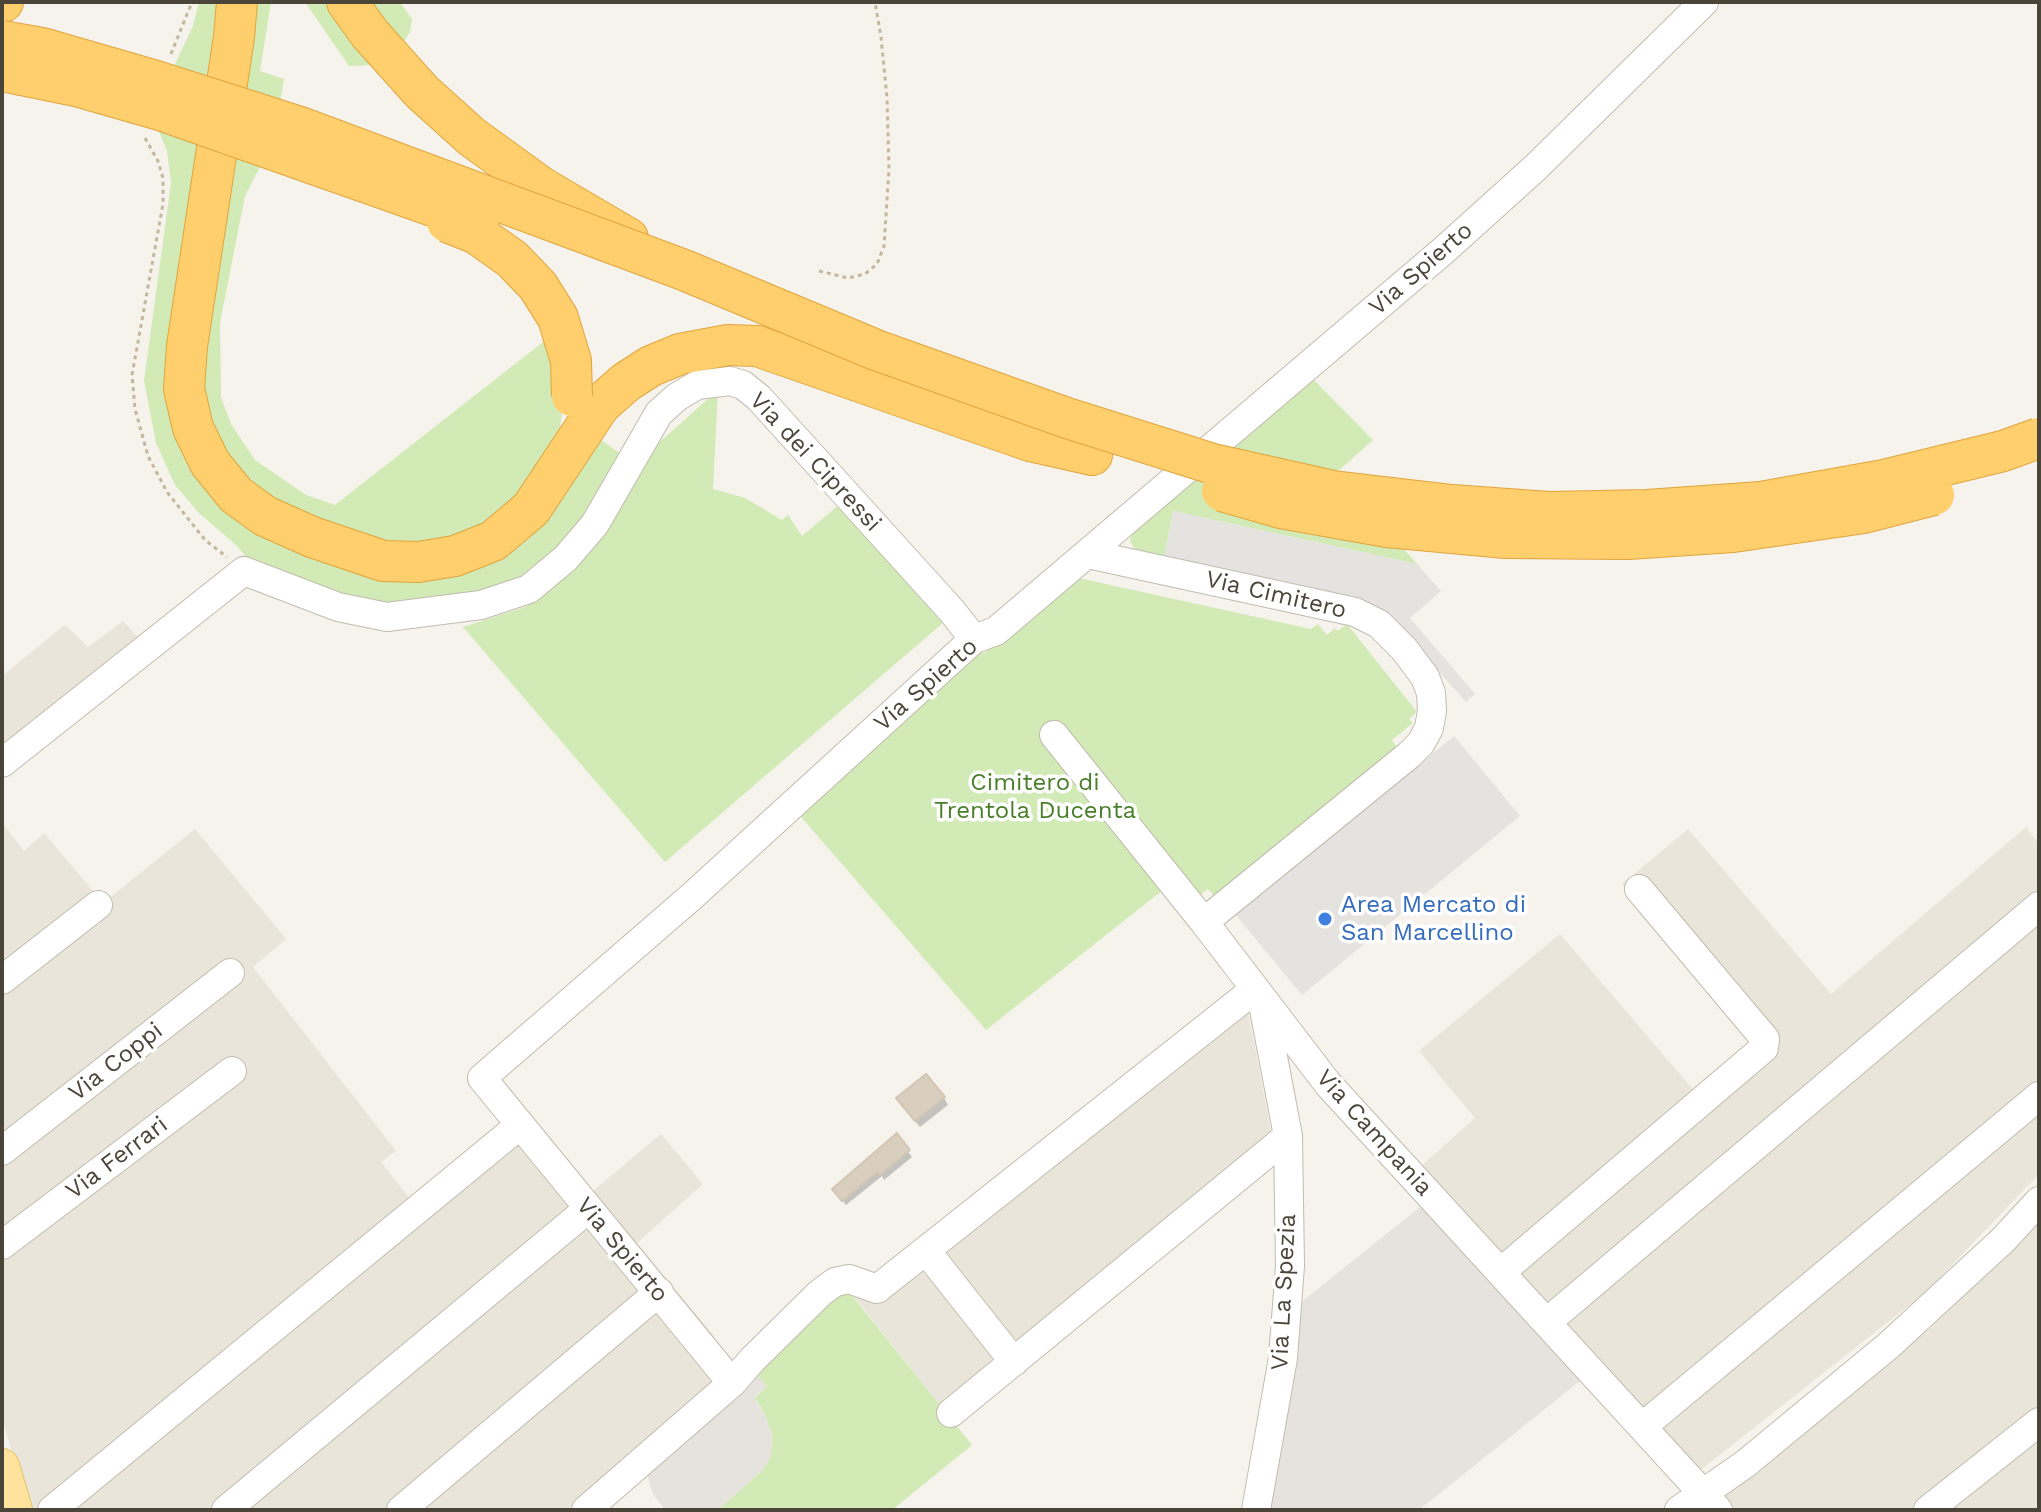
<!DOCTYPE html>
<style>
body{margin:0}
#map{position:relative;width:2041px;height:1512px;overflow:hidden;background:#f6f3ec;font-family:"Work Sans",sans-serif}
canvas{display:block}
.frame{position:absolute;inset:0;border:4px solid #4b4439;pointer-events:none}
</style>
<div id="map">
<canvas width="2041" height="1512"></canvas>
<div class="frame"></div>
</div>
<script>
const context = document.querySelector('canvas').getContext('2d');
context.lineJoin = 'round';
function fillPath(path, color) {
  context.fillStyle = color;
  context.fill(path, 'evenodd');
}
function shape(rows) {
  const path = new Path2D();
  for (const r of rows) {
    path.moveTo(r[0], r[1]);
    for (let i = 2; i < r.length; i += 2) path.lineTo(r[i], r[i + 1]);
  }
  return path;
}
function trace(path, color, width, dash) {
  context.strokeStyle = color;
  context.lineWidth = width;
  context.lineCap = dash ? 'butt' : 'round';
  context.setLineDash(dash || []);
  context.stroke(path);
}
function drawText(font, color, halo, rows, align = 'center') {
  context.font = font + ' "Work Sans",sans-serif';
  context.lineWidth = 7;
  context.setLineDash([]);
  context.textBaseline = 'middle';
  context.strokeStyle = halo;
  context.fillStyle = color;
  for (const [text, x, y, turn = 0] of rows) {
    context.save();
    context.translate(x, y);
    context.rotate((+turn || 0) * Math.PI / 180);
    context.textAlign = isNaN(turn) ? turn : align;
    if (halo) context.strokeText(text, 0, 0);
    context.fillText(text, 0, 0);
    context.restore();
  }
}
const residential = shape([
 [123,621,138,637,2,749,2,676,65,625,88,647],
 [2,823,24,851,44,833,103,903,195,829,286,939,253,967,396,1151,381,1162,412,1201,519,1114,588,1195,661,1134,703,1184,637,1243,714,1336,725,1362,744,1385,597,1510,29,1510,2,1419],
 [2026,827,2039,844,2039,1174,1926,1292,1698,1472,1420,1167,1475,1118,1419,1051,1560,934,1696,1093,1755,1044,1622,884,1688,829,1831,994],
 [1241,994,1249,1016,1276,1158,951,1419,854,1297],
 [2039,1218,2039,1510,1731,1510,1722,1498,1932,1327]
]);
const industrial = shape([
 [1425,1203,1585,1377,1419,1510,1265,1510,1294,1308],
 [756,1373,767,1387,756,1395,756,1401,766,1417,773,1437,770,1459,763,1470,718,1510,665,1510,653,1494,647,1474]
]);
const green = shape([
 [199,2,224,2,171,359,208,481,455,568,590,432,625,457,554,560,494,596,362,606,247,558,237,546,199,513,175,485,156,443,144,381,171,183,167,151,156,124,159,98,193,26],
 [251,2,271,2,260,71,284,79,274,139,245,196,220,323,221,397,231,424,255,460,306,495,335,505,552,335,564,399,560,429,539,478,481,529,442,545,394,548,262,497,218,448,198,393],
 [305,2,400,2,412,19,410,32,400,48,373,65,349,66],
 [1311,377,1373,440,1337,472,1417,564,1173,511,1164,559,1140,553,1135,549,1130,542,1132,532],
 [718,390,713,489,745,498,782,520,788,515,802,536,840,504,944,622,665,862,463,627,525,607,579,564,654,447],
 [1074,577,1311,629,1318,624,1327,635,1335,628,1338,631,1347,624,1417,712,1409,719,1413,723,1392,740,1398,749,1215,897,1208,889,1200,895,1183,874,986,1030,796,811,976,645,984,653],
 [845,1287,972,1445,892,1510,718,1510,763,1470,770,1458,773,1437,766,1417,755,1397,767,1387,756,1373]
]);
const parking = shape([
 [1173,511,1417,564,1441,591,1410,618,1475,694,1466,702,1382,609,1164,559],
 [1454,736,1520,816,1302,995,1235,914]
]);
const shadow = shape([
 [944,1098,948,1105,920,1127,902,1106],
 [896,1136,912,1157,884,1180,882,1176,846,1205,838,1195]
]);
const building = shape([
 [926,1074,945,1097,915,1121,896,1098,926,1074],
 [897,1133,910,1150,880,1175,877,1172,842,1201,832,1189,897,1133]
]);
const path = shape([
 [171,54,192,2],
 [145,138,158,161,163,178,163,204,132,375,135,409,148,456,167,492,205,540,227,557],
 [819,271,848,278,865,274,877,264,884,246,889,169,887,98,881,37,875,2]
]);
const minor = shape([
 [1088,554,1355,612,1379,624,1404,649,1425,677,1431,693,1432,711,1429,728,1421,743,1409,755,1204,922],
 [1054,735,1204,922,1328,1084,1718,1510],
 [2,763,244,571,338,607,387,617,481,605,529,589,566,558,595,524,659,413,677,397,697,385,730,381,743,385,759,398,951,610,974,639],
 [2,980,98,905],
 [2,1151,230,973],
 [2,1245,232,1071],
 [927,1252,1014,1362],
 [1501,1272,1764,1048,1765,1039,1639,889],
 [1547,1322,2039,906],
 [732,1383,482,1078,690,898,974,639,996,631,1443,251,1535,168,1704,2],
 [951,1413,1288,1136],
 [1642,1427,2039,1096],
 [52,1510,520,1125],
 [226,1510,588,1209],
 [401,1510,659,1292],
 [586,1510,732,1383,752,1360,820,1293,835,1282,849,1279,877,1289,1254,990],
 [1256,1510,1283,1358,1290,1266,1288,1136,1263,1004],
 [1679,1510,1745,1464,1888,1346,2003,1240,2039,1201],
 [1928,1510,2039,1422]
]);
const major = shape([
 [2,1466,15,1510]
]);
const highway = shape([
 [2,2,3,2],
 [237,2,234,37,187,346,184,389,193,428,210,463,236,495,265,516,312,537,383,561,418,562,455,556,493,541,531,509,600,405,626,382,651,366,680,354,728,345,757,346,1030,441,1092,455],
 [347,2,370,34,422,92,472,137,541,187,628,238]
]);
const highwayBridge = shape([
 [2,41,42,48,156,81,300,127,684,270,876,350,1067,418,1213,464,1333,491,1452,505,1549,512,1647,510,1761,502,1884,480,2003,451,2039,438],
 [2,71,80,87,160,110,478,222],
 [447,222,477,234,512,259,538,286,558,318,571,361,572,396],
 [1222,491,1281,508,1387,527,1506,538,1628,539,1733,532,1864,513,1934,495]
]);
const markers = [
 [1325,919,8,"#3f7fe0"]
];
const streetNames = [
 ["Via Spierto",1421,269,-41],
 ["Via dei Cipressi",815,462,47],
 ["Via Cimitero",1276,595,13],
 ["Via Spierto",926,685,-41],
 ["Via Coppi",116,1062,-38],
 ["Via Campania",1374,1133,48],
 ["Via Ferrari",117,1158,-37],
 ["Via Spierto",622,1250,50],
 ["Via La Spezia",1284,1292,-87]
];
const parkNames = [
 ["Cimitero di",1035,783],
 ["Trentola Ducenta",1035,811]
];
const shopNames = [
 ["Area Mercato di",1341,905],
 ["San Marcellino",1341,933]
];
fillPath(residential, '#eae5da');
fillPath(industrial, '#e6e2dd');
fillPath(green, '#d2eab5');
fillPath(parking, '#e5e3e0');
fillPath(shadow, '#0003');
fillPath(building, '#d8cfc1');
trace(building, '#d3c7b4', 2);
trace(minor, '#c2bbae', 30);
trace(major, '#e6c16a', 36);
trace(highway, '#e0a43c', 42);
trace(path, '#c4b79f', 3, [4, 4]);
trace(minor, '#fff', 28);
trace(major, '#ffe39c', 34);
trace(highway, '#ffcf6e', 40);
trace(highwayBridge, '#e0a43c', 42, []);
trace(highwayBridge, '#ffcf6e', 40);
for (const [x, y, r, color] of markers) {
  const dot = new Path2D();
  dot.arc(x, y, r, 0, 2 * Math.PI);
  context.fillStyle = color;
  context.fill(dot);
  trace(dot, '#fff', 3);
}
drawText('24px', '#4b4439', '#fff', streetNames);
drawText('24px', '#4a7f2a', '#fff', parkNames);
drawText('24px', '#366cbe', '#fff', shopNames, 'left');
</script>
